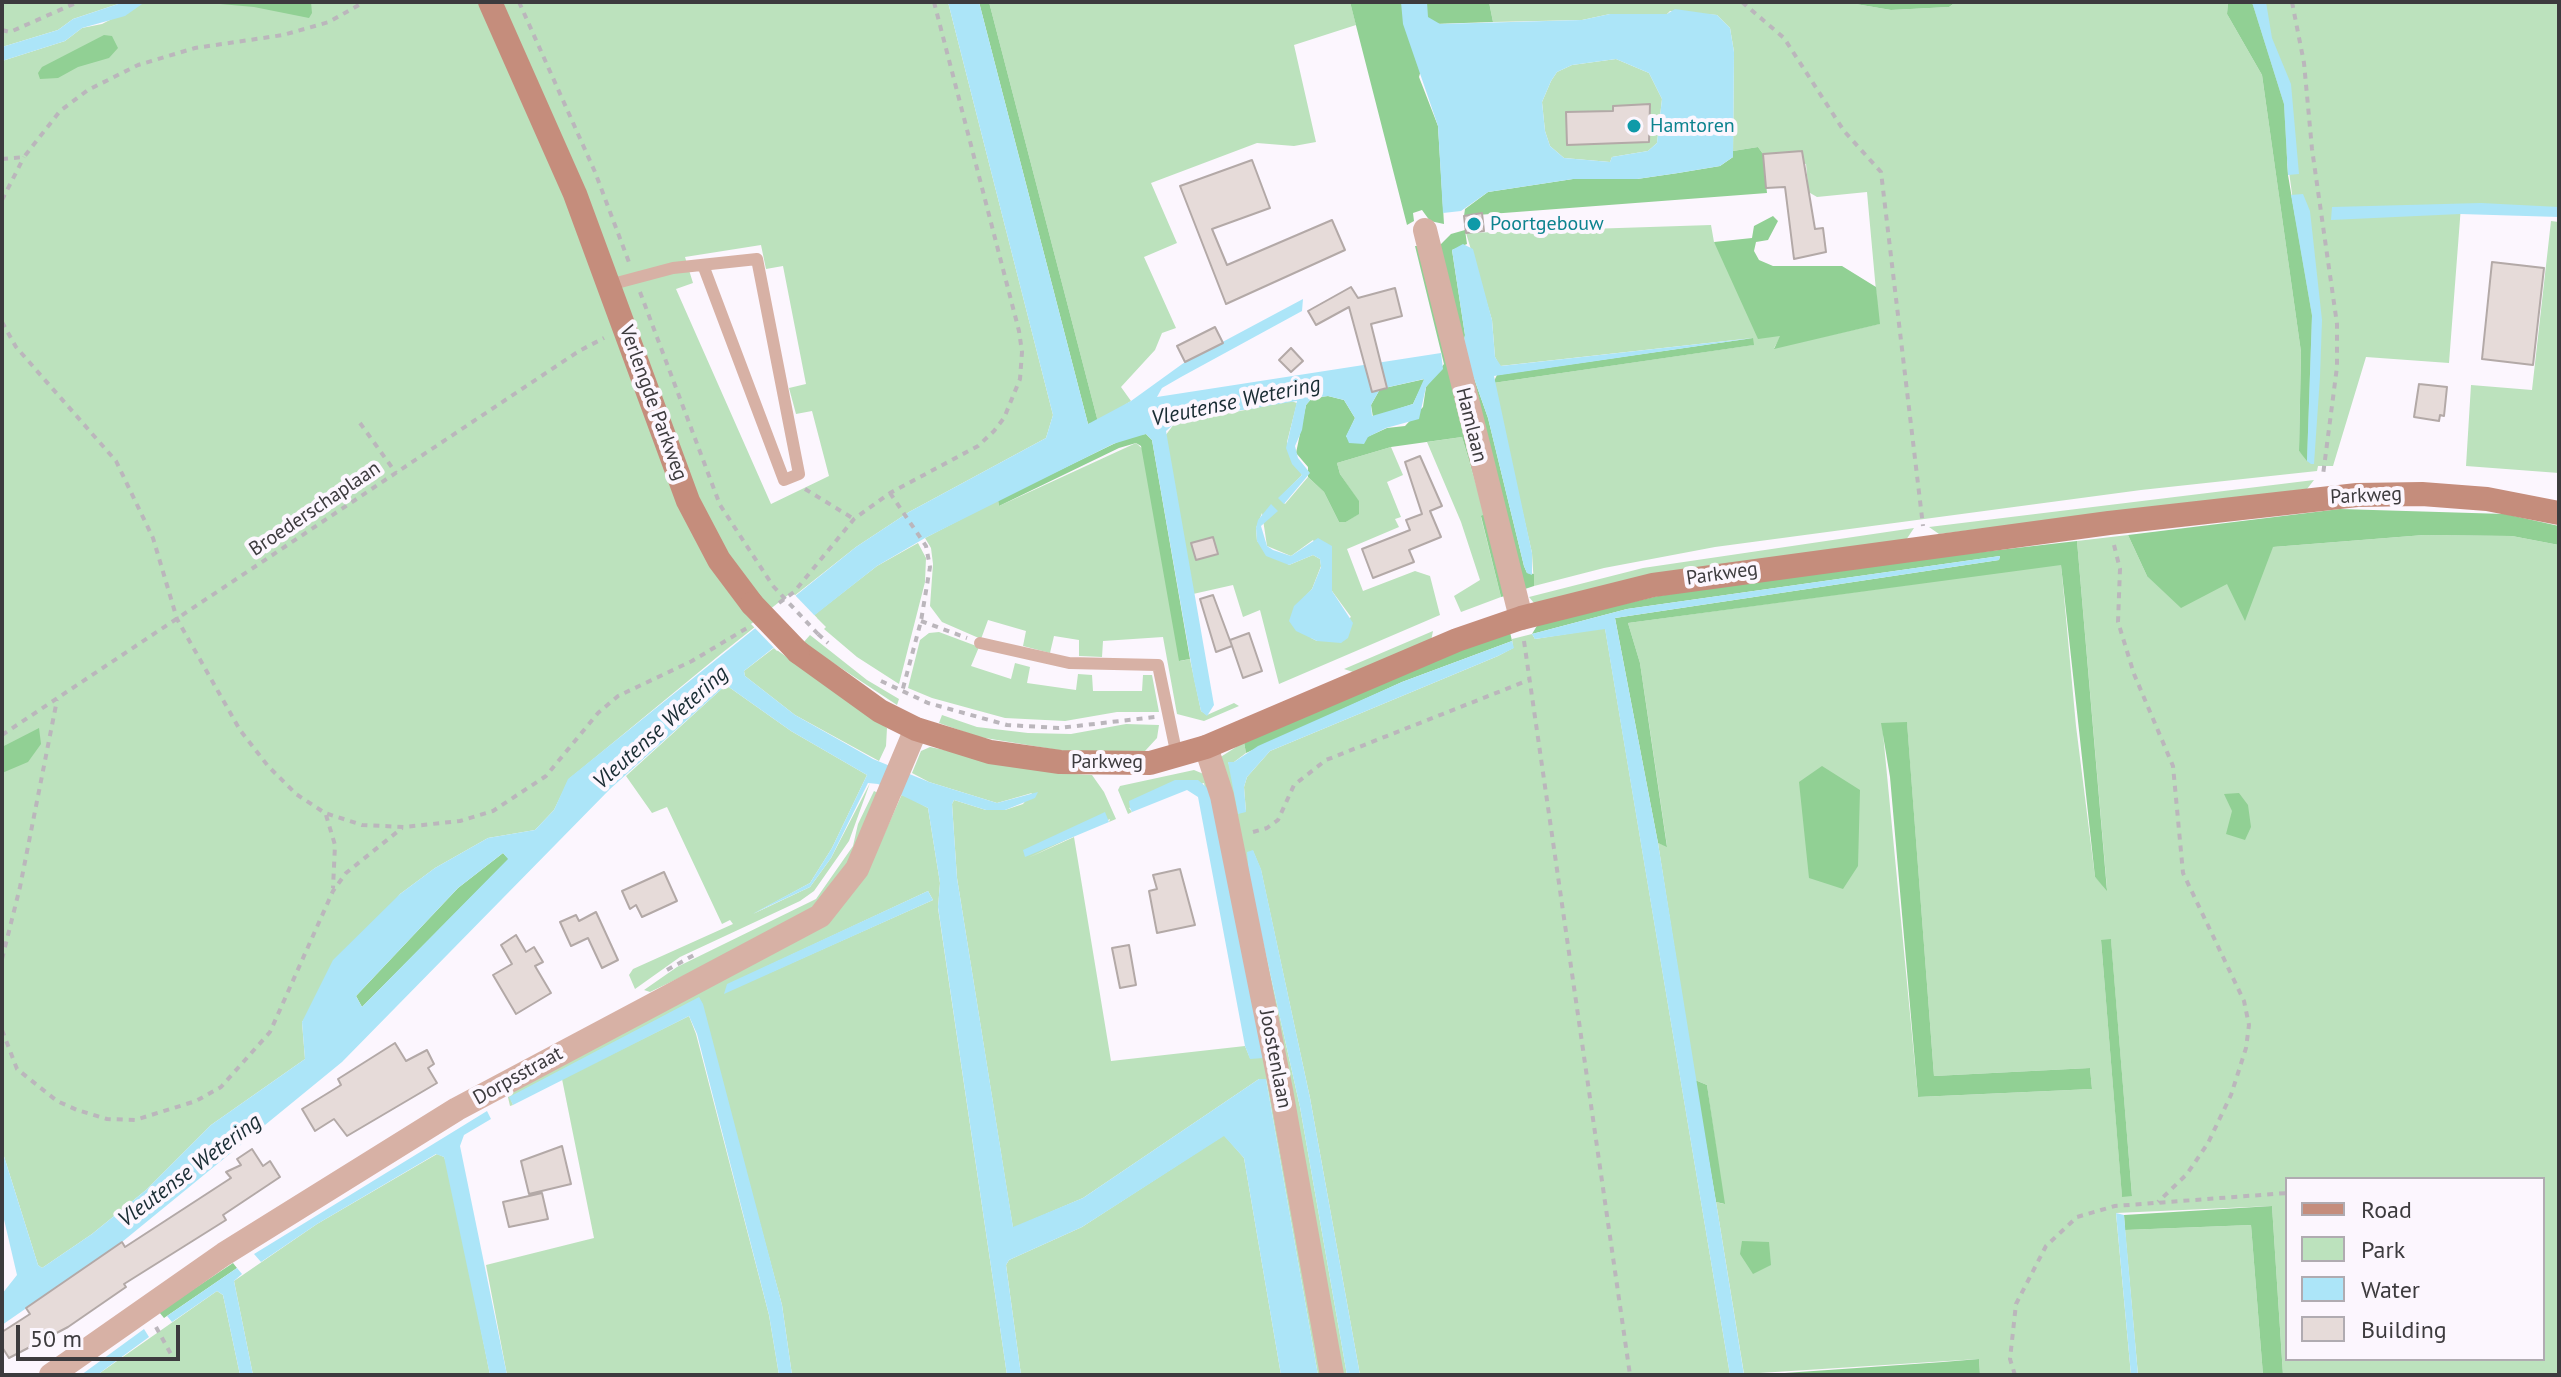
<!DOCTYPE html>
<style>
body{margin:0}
#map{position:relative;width:2561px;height:1377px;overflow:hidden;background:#fcf6fe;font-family:"PT Sans",sans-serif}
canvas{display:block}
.frame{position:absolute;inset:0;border:4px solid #3d3b3e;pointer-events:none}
.legend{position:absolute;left:2285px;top:1177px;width:260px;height:184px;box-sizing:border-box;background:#fcf6fe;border:2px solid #b0abb1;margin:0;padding:10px 14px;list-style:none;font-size:24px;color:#3d3b3e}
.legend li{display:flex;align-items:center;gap:16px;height:40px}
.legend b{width:40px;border:2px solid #b0abb1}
.scale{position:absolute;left:16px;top:1325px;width:164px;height:36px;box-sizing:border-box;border:4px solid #3d3b3e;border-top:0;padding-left:10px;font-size:24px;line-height:28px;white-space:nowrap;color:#3d3b3e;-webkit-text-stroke:6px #fcf6fe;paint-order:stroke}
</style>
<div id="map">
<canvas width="2561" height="1377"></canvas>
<div class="frame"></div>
<ul class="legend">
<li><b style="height:10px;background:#c58d7c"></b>Road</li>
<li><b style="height:22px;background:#bce2bd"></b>Park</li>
<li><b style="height:22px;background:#ace5f8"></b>Water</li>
<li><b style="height:22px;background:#e6dbd9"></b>Building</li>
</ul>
<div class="scale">50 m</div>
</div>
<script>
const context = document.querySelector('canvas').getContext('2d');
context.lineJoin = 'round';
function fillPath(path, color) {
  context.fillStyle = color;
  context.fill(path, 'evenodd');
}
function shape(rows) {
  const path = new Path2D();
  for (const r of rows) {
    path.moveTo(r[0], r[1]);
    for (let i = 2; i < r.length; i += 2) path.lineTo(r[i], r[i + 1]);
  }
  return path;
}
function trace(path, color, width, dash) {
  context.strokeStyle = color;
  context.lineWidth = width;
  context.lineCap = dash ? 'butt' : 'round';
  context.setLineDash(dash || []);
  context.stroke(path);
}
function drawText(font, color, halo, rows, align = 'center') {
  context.font = font + ' "PT Sans",sans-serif';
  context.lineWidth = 8;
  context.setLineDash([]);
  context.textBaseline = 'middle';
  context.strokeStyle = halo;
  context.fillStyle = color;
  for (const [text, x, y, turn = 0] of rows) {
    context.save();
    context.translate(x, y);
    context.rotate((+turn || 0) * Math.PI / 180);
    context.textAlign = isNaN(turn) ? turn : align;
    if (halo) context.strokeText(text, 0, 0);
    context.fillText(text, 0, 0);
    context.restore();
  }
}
const green = shape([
 [2,2,124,2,73,19,58,30,2,47],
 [145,2,948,2,1053,415,1046,438,909,512,856,547,722,653,569,779,554,810,535,830,488,838,435,868,400,894,302,1022,305,1059,211,1125,146,1190,92,1234,42,1268,38,1265,2,1150,2,61,65,41,82,28,102,24],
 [761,245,766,269,783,266,806,384,789,388,796,414,812,411,829,476,771,504,676,289,693,283,685,257],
 [989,2,1350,2,1356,25,1294,45,1316,142,1294,146,1257,143,1151,183,1177,243,1144,257,1176,328,1162,333,1155,350,1121,387,1131,401,1098,422],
 [1489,2,1844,2,1891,10,1949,7,1956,2,2228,2,2227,14,2262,75,2301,352,2299,451,2307,459,2295,216,2285,142,2252,2,2559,2,2559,209,2461,206,2449,363,2366,357,2333,466,2318,466,2317,471,2141,490,1715,547,1604,568,1534,586,1532,553,1493,383,1753,345,1753,338,1500,366,1495,357,1492,320,1466,233,1711,225,1714,242,1781,336,1774,348,1879,324,1867,192,1817,197,1805,190,1808,185,1806,164,1763,154,1758,147,1733,151,1734,52,1730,28,1717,15,1670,11,1667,14,1610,14,1582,20,1493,22],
 [1616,59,1649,73,1662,99,1657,143,1648,151,1612,157,1610,162,1564,158,1550,146,1545,131,1542,102,1551,81,1557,72,1572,65],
 [2551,221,2559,222,2559,473,2466,466,2471,385,2532,390],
 [1291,401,1297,403,1287,442,1302,475,1279,498,1285,504,1308,477,1324,492,1339,522,1346,522,1358,514,1359,502,1340,474,1337,463,1391,447,1403,475,1387,482,1401,517,1395,519,1399,527,1347,549,1363,591,1415,571,1430,576,1440,615,1279,684,1260,610,1243,617,1233,585,1193,594,1165,436,1174,424],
 [1262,513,1267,546,1291,556,1313,540,1331,570,1332,591,1351,617,1317,641,1311,638,1302,600,1312,589,1321,566,1320,559,1313,555,1289,565,1257,541,1256,528],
 [1462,437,1485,515,1481,517,1501,597,1461,612,1454,596,1480,580,1461,522,1427,442],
 [1136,443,1144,450,1180,661,1190,659,1201,711,1207,715,1234,703,1239,706,1204,721,1177,714,1163,637,1103,641,1102,657,1079,656,1079,640,1054,636,1050,653,1023,646,1026,631,988,620,981,639,942,622,930,606,933,564,931,548,925,538,998,500,999,506],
 [2314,480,2307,489,1939,534,1929,527],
 [1914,528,1906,540,1534,603,1529,597,1643,568],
 [2128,535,2147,576,2273,547,2424,535,2512,536,2559,545,2559,1375,2283,1375,2272,1206,2116,1213,2131,1375,1980,1375,1979,1359,1744,1374,1716,1202,1724,1204,1707,1085,1695,1080,1658,843,1667,846,1651,737,1640,663,1628,623,2061,564,2076,726,2095,877,2107,889,2077,541],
 [1882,723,1907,723,1934,1076,2090,1068,2092,1089,1918,1097],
 [2101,940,2111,940,2132,1196,2122,1196],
 [2287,1179,2543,1179,2543,1359,2287,1359],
 [918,543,926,558,925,582,899,684,857,657,824,629,826,627,814,615,877,566],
 [1605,628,1730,1375,1360,1375,1310,1098,1261,870,1253,851,1249,879,1300,1107,1347,1375,1337,1375,1219,758,1244,742,1246,753,1234,762,1228,762,1246,812,1244,787,1247,777,1270,751,1498,656,1513,648,1512,639,1532,634,1535,639],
 [1433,631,1431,641,1353,672,1344,669],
 [939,632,979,647,971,666,1011,679,1015,663,1030,667,1027,683,1076,690,1078,674,1092,675,1093,691,1142,691,1143,675,1152,675,1159,712,1117,712,1065,721,1005,718,932,698,908,688,920,640,929,633],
 [810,635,867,680,899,699,897,705,803,643],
 [774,648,887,728,886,746,879,761,795,715,745,676,744,671],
 [726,685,791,731,867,775,832,848,810,883,753,914,810,887,831,858,870,783,849,841,814,891,800,901,680,957,635,989,629,975,633,969,733,924,730,920,722,924,667,807,652,813,626,776],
 [942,715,977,727,1028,733,1071,734,1126,724,1159,725,1157,738,1145,751,1064,751,979,737,939,723],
 [930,747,1057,773,1092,775,1104,792,1116,819,1109,822,1110,819,1028,858,1074,837,1111,1061,1245,1046,1250,1058,1204,783,1129,808,1132,812,1128,814,1118,790,1120,786,1194,770,1206,775,1328,1375,1318,1375,1266,1079,1259,1079,1083,1198,1013,1228,957,878,952,804,954,800,986,810,1005,810,1023,804,1032,793,997,803,929,782,912,773,921,751],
 [874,791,878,793,847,865,812,909,769,935,650,992,644,990,677,967,816,899,853,846,858,824],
 [902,794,928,808,940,883,938,908,1007,1375,792,1375,782,1305,699,998,511,1100,513,1105,510,1106,507,1093,821,928,877,850],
 [928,891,933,900,767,974,761,969],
 [689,1016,696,1034,769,1315,779,1375,507,1375,486,1265,594,1238,562,1079],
 [1224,1135,1244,1158,1281,1375,1021,1375,1006,1265,1009,1260,1082,1227],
 [437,1154,444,1157,449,1169,490,1375,253,1375,234,1281,317,1224],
 [2251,1225,2263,1375,2138,1375,2125,1230],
 [217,1291,223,1295,240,1375,97,1375]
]);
const forest = shape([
 [198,2,311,2,312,13,309,18,254,7],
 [979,2,989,2,1098,422,1088,424],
 [1350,2,1489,2,1493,22,1434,24,1419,77,1438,126,1444,224,1430,221,1422,210,1413,213,1414,221,1407,225],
 [1844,2,1901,3,1956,2,1949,7,1891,10],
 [2228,2,2252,2,2284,104,2288,175,2312,316,2307,461,2299,451,2301,352,2262,75,2227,14],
 [104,35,112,36,118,48,109,58,78,67,58,78,40,79,38,73,42,67],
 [1758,147,1763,154,1767,193,1464,216,1465,209,1488,192,1573,179,1637,179,1678,173,1720,166,1733,157,1733,151],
 [1773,216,1778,221,1768,240,1756,242,1754,251,1759,260,1773,266,1842,266,1876,287,1880,324,1774,349,1780,336,1758,339,1714,242,1752,238,1754,226],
 [1465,230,1467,244,1452,250,1465,335,1463,347,1488,418,1524,566,1527,573,1534,574,1534,586,1522,590,1504,536,1439,281,1439,246,1451,234],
 [1415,246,1419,246,1505,596,1501,597,1481,516,1485,514,1462,437,1391,447,1337,463,1340,474,1359,501,1359,514,1346,522,1339,522,1324,492,1308,477,1308,467,1296,453,1306,405,1312,398,1328,396,1344,400,1355,418,1346,437,1367,437,1387,428,1405,426,1423,407,1426,387,1444,364],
 [1753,338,1754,345,1493,383,1497,375],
 [1425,379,1413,404,1373,417,1371,405,1380,389],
 [1146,434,1152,440,1190,659,1179,661,1141,446,1136,443,1119,448,999,506,998,500,1130,436],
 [2340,509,2505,514,2559,526,2559,545,2512,536,2424,535,2273,547,2245,621,2227,584,2181,608,2147,576,2128,535],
 [2077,541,2107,891,2095,877,2061,565,1628,623,1640,663,1667,847,1658,843,1615,618,1999,560,2000,556,1627,609,1532,634,1538,624,1658,596,1869,565],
 [1510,632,1512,641,1402,682,1246,753,1244,742,1390,676],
 [1907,722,1934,1076,2090,1068,2092,1089,1918,1097,1890,777,1881,723],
 [39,728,41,744,28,762,2,773,2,747],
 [1822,766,1860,790,1858,866,1843,889,1809,878,1799,782],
 [2239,793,2248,805,2251,827,2245,840,2226,834,2232,811,2224,794],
 [503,853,509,859,362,1007,356,996,458,888],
 [2111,939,2132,1196,2122,1197,2101,940],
 [1695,1080,1707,1085,1725,1204,1716,1202],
 [2272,1206,2283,1375,2263,1375,2251,1225,2125,1230,2124,1215],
 [1742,1241,1769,1242,1771,1265,1753,1274,1740,1254],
 [233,1263,237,1268,164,1318,159,1312],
 [1979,1359,1980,1375,1756,1375,1943,1362]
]);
const water = shape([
 [124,2,145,2,125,16,82,28,65,41,2,61,2,47,58,30,73,19],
 [948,2,979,2,1088,424,1131,401,1185,362,1303,299,1302,311,1181,377,1162,388,1157,397,1441,353,1443,369,1426,387,1419,419,1386,428,1368,437,1364,444,1349,443,1346,436,1355,418,1344,400,1328,396,1312,398,1306,405,1302,430,1295,446,1298,458,1310,473,1284,504,1278,498,1302,475,1292,464,1286,448,1297,401,1206,416,1174,424,1166,431,1214,705,1207,716,1201,711,1194,680,1152,440,1146,434,1113,444,925,538,877,566,744,671,745,676,795,715,873,759,929,782,997,803,1038,792,1035,798,1005,810,986,810,954,800,952,804,957,878,1013,1227,1083,1198,1259,1079,1266,1079,1318,1375,1281,1375,1244,1158,1224,1136,1082,1227,1009,1260,1006,1265,1021,1375,1007,1375,938,907,940,883,928,808,878,784,868,783,831,858,810,887,752,914,810,883,832,848,867,775,791,731,726,685,610,789,342,1062,122,1242,2,1325,2,1294,17,1275,2,1211,2,1150,38,1265,42,1268,92,1234,146,1190,211,1125,305,1059,302,1022,333,960,400,894,435,868,488,838,535,830,554,810,568,779,856,547,909,512,1046,438,1053,415],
 [1424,379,1413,404,1372,416,1371,405,1380,389],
 [503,853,508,859,362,1007,356,996,458,888],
 [1401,2,1427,2,1428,17,1440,24,1582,20,1610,14,1667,14,1675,9,1717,15,1730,28,1734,52,1733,157,1720,166,1678,173,1637,179,1573,179,1488,192,1461,211,1443,213,1438,126,1403,24],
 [1616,59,1649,73,1662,99,1657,143,1648,151,1612,157,1610,162,1564,158,1550,146,1545,131,1542,102,1551,81,1557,72,1572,65],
 [2252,2,2266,2,2272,38,2291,84,2299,174,2288,175,2284,104],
 [2303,194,2310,211,2322,320,2320,377,2314,464,2311,464,2307,461,2312,315,2291,195],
 [2481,203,2559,207,2559,217,2460,214,2331,220,2332,207],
 [1463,244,1473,249,1492,320,1495,357,1501,366,1753,338,1494,376,1532,553,1532,575,1527,573,1524,566,1488,418,1463,347,1465,335,1452,250],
 [1271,504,1278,511,1261,526,1267,546,1273,550,1291,556,1318,538,1332,546,1332,591,1353,623,1348,638,1341,643,1317,641,1296,631,1289,621,1294,606,1312,589,1321,567,1320,559,1313,555,1289,565,1266,556,1257,541,1256,528,1258,520],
 [2000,556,1999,560,1615,618,1658,843,1744,1375,1730,1375,1605,629,1535,639,1532,634,1627,609],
 [1512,641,1514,648,1498,656,1270,751,1247,777,1244,787,1246,812,1238,814,1228,762,1234,762,1258,746,1402,682],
 [1175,780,1198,780,1211,791,1263,1058,1250,1059,1245,1046,1198,797,1187,790,1132,812,1130,808,1129,801],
 [1105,812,1109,822,1025,857,1023,850],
 [1253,850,1261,869,1310,1098,1360,1375,1347,1375,1300,1107,1249,879,1247,852],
 [928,891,933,900,724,994,727,984],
 [699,997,703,1004,782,1305,792,1375,779,1375,769,1315,697,1034,689,1016,513,1105,509,1097],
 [487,1111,491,1119,464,1135,460,1146,507,1375,490,1375,444,1157,436,1154,317,1224,261,1262,254,1254],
 [2116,1213,2124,1215,2138,1375,2131,1375],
 [237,1268,242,1274,234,1281,253,1375,240,1375,223,1295,217,1291,172,1322,167,1316],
 [144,1329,149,1337,97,1375,81,1375]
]);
const pier = shape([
 [792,592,817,618,777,651,751,624]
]);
const building = shape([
 [1650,104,1649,142,1567,145,1566,112,1613,111,1613,106,1650,104],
 [1802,151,1815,229,1823,228,1826,252,1794,259,1785,187,1766,188,1763,154,1802,151],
 [1252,160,1270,208,1212,229,1227,265,1332,220,1345,250,1226,304,1180,186,1252,160],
 [1482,213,1484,231,1466,233,1464,216,1482,213],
 [2492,262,2544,268,2533,365,2482,359,2492,262],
 [1351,287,1358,298,1395,288,1402,316,1371,324,1387,388,1372,392,1349,307,1316,325,1308,311,1351,287],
 [1215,327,1223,343,1185,362,1177,346,1215,327],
 [1291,348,1303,361,1291,372,1279,360,1291,348],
 [2419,384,2447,387,2444,416,2440,415,2439,421,2414,417,2419,384],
 [1420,456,1442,506,1430,511,1441,537,1409,550,1414,562,1373,578,1362,549,1410,530,1406,520,1422,514,1405,462,1420,456],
 [1213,537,1218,554,1196,560,1191,543,1213,537],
 [1213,595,1232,646,1216,652,1200,599,1213,595],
 [1249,633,1262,671,1243,678,1230,640,1249,633],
 [1180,869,1195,925,1157,933,1149,891,1157,889,1153,875,1180,869],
 [664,872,677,901,642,917,636,905,630,909,622,891,664,872],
 [596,912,618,960,602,968,588,938,571,946,560,922,576,915,579,921,596,912],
 [516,935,526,952,534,947,543,962,535,966,551,993,516,1014,493,975,512,964,501,945,516,935],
 [1129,945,1136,985,1120,988,1112,948,1129,945],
 [395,1043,406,1061,427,1050,434,1064,428,1068,437,1083,347,1136,334,1119,315,1131,302,1109,341,1085,338,1079,395,1043],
 [562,1146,571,1184,529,1194,521,1161,562,1146],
 [252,1149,263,1166,270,1161,280,1177,223,1215,226,1220,124,1284,126,1287,68,1327,9,1358,2,1347,2,1332,30,1314,26,1308,122,1242,125,1247,231,1178,226,1172,241,1165,237,1159,252,1149],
 [542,1193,548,1219,509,1227,503,1202,542,1193]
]);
const path = shape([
 [519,2,595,172,630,265],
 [1742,2,1784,38,1844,131,1881,172,1923,526],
 [2292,2,2304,63,2312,149,2337,324,2337,367,2323,475],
 [2,30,10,32,78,2],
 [2,159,24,157,60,111,88,90,138,65,195,48,283,35,329,22,364,2],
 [2,200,24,157],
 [640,292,720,505,773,586],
 [2,322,16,347,116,461,153,538,177,619,240,730,268,766,296,794,325,813,362,825,404,827,460,821,493,811,546,776,598,713,618,696,692,661,747,628],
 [360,423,396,473],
 [805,489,854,519],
 [890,493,926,546,930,567,921,621,902,692],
 [2114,545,2120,569,2118,622,2134,674,2173,766,2183,873,2244,1001,2249,1025,2246,1048,2231,1095,2208,1143,2187,1174,2158,1202],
 [779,603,794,592,854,519,890,493,978,446,994,431,1004,418,1020,379,1022,352,1019,331,934,2],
 [921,621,967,638],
 [818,634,828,643],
 [1524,641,1630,1375],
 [881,681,928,703,1007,725,1059,728,1155,717],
 [2,735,579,351,604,338],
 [326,815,335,845,333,888],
 [1253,832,1267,828,1278,820,1294,785,1326,760,1529,680],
 [2,959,20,887,57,700],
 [667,970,694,955],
 [2,1030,17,1069,57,1101,77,1110,107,1119,135,1120,196,1101,221,1087,270,1032,333,891,346,873,402,828],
 [156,1327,172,1356],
 [2015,1375,2010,1359,2016,1304,2046,1246,2077,1217,2115,1206,2287,1193]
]);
const lane = shape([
 [609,285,673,268,757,259,799,474,784,480,703,265],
 [980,643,1069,663,1158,665,1177,756]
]);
const street = shape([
 [1425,230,1521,618],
 [1206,747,1222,796,1281,1090,1332,1375],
 [51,1375,224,1254,457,1109,820,916,857,869,916,729]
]);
const secondary = shape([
 [490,2,575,194,688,501,719,560,752,604],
 [798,652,880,711,916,729,990,752,1060,762,1150,763,1206,747,1457,640,1521,618,1653,585,2109,523,2357,495,2422,494,2487,499,2559,513]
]);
const pathBridge = shape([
 [773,586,818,634]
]);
const secondaryBridge = shape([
 [752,604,798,652]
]);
const markers = [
 [1634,126,8,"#0f9aa8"],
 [1474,224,8,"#0f9aa8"]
];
const cultureNames = [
 ["Hamtoren",1650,126],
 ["Poortgebouw",1490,224]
];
const streetNames = [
 ["Verlengde Parkweg",653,403,70],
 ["Hamlaan",1471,425,76],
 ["Parkweg",2366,496,-3],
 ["Broederschaplaan",315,509,-34],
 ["Parkweg",1722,574,-8],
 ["Parkweg",1107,762],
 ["Joostenlaan",1275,1059,79],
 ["Dorpsstraat",518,1076,-29]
];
const waterNames = [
 ["Vleutense Wetering",1236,402,-12],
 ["Vleutense Wetering",661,728,-42],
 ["Vleutense Wetering",190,1171,-37]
];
fillPath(green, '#bce2bd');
fillPath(forest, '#91d094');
fillPath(water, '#ace5f8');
fillPath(pier, '#fcf6fe');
fillPath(building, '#e6dbd9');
trace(building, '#b3a9a7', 2);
trace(path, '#bbb6bc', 4, [6, 6]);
trace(lane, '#d7b1a5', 12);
trace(street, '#d7b1a5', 24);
trace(secondary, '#c58d7c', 24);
trace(pathBridge, '#bbb6bc', 4, [6, 6]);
trace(secondaryBridge, '#c58d7c', 24);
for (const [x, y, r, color] of markers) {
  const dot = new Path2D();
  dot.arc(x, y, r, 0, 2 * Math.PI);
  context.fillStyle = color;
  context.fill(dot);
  trace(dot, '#fcf6fe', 3);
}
drawText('20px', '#0d838f', '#fcf6fe', cultureNames, 'left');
drawText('20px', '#3d3b3e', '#fcf6fe', streetNames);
drawText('italic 22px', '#192c33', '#fcf6fe', waterNames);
</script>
